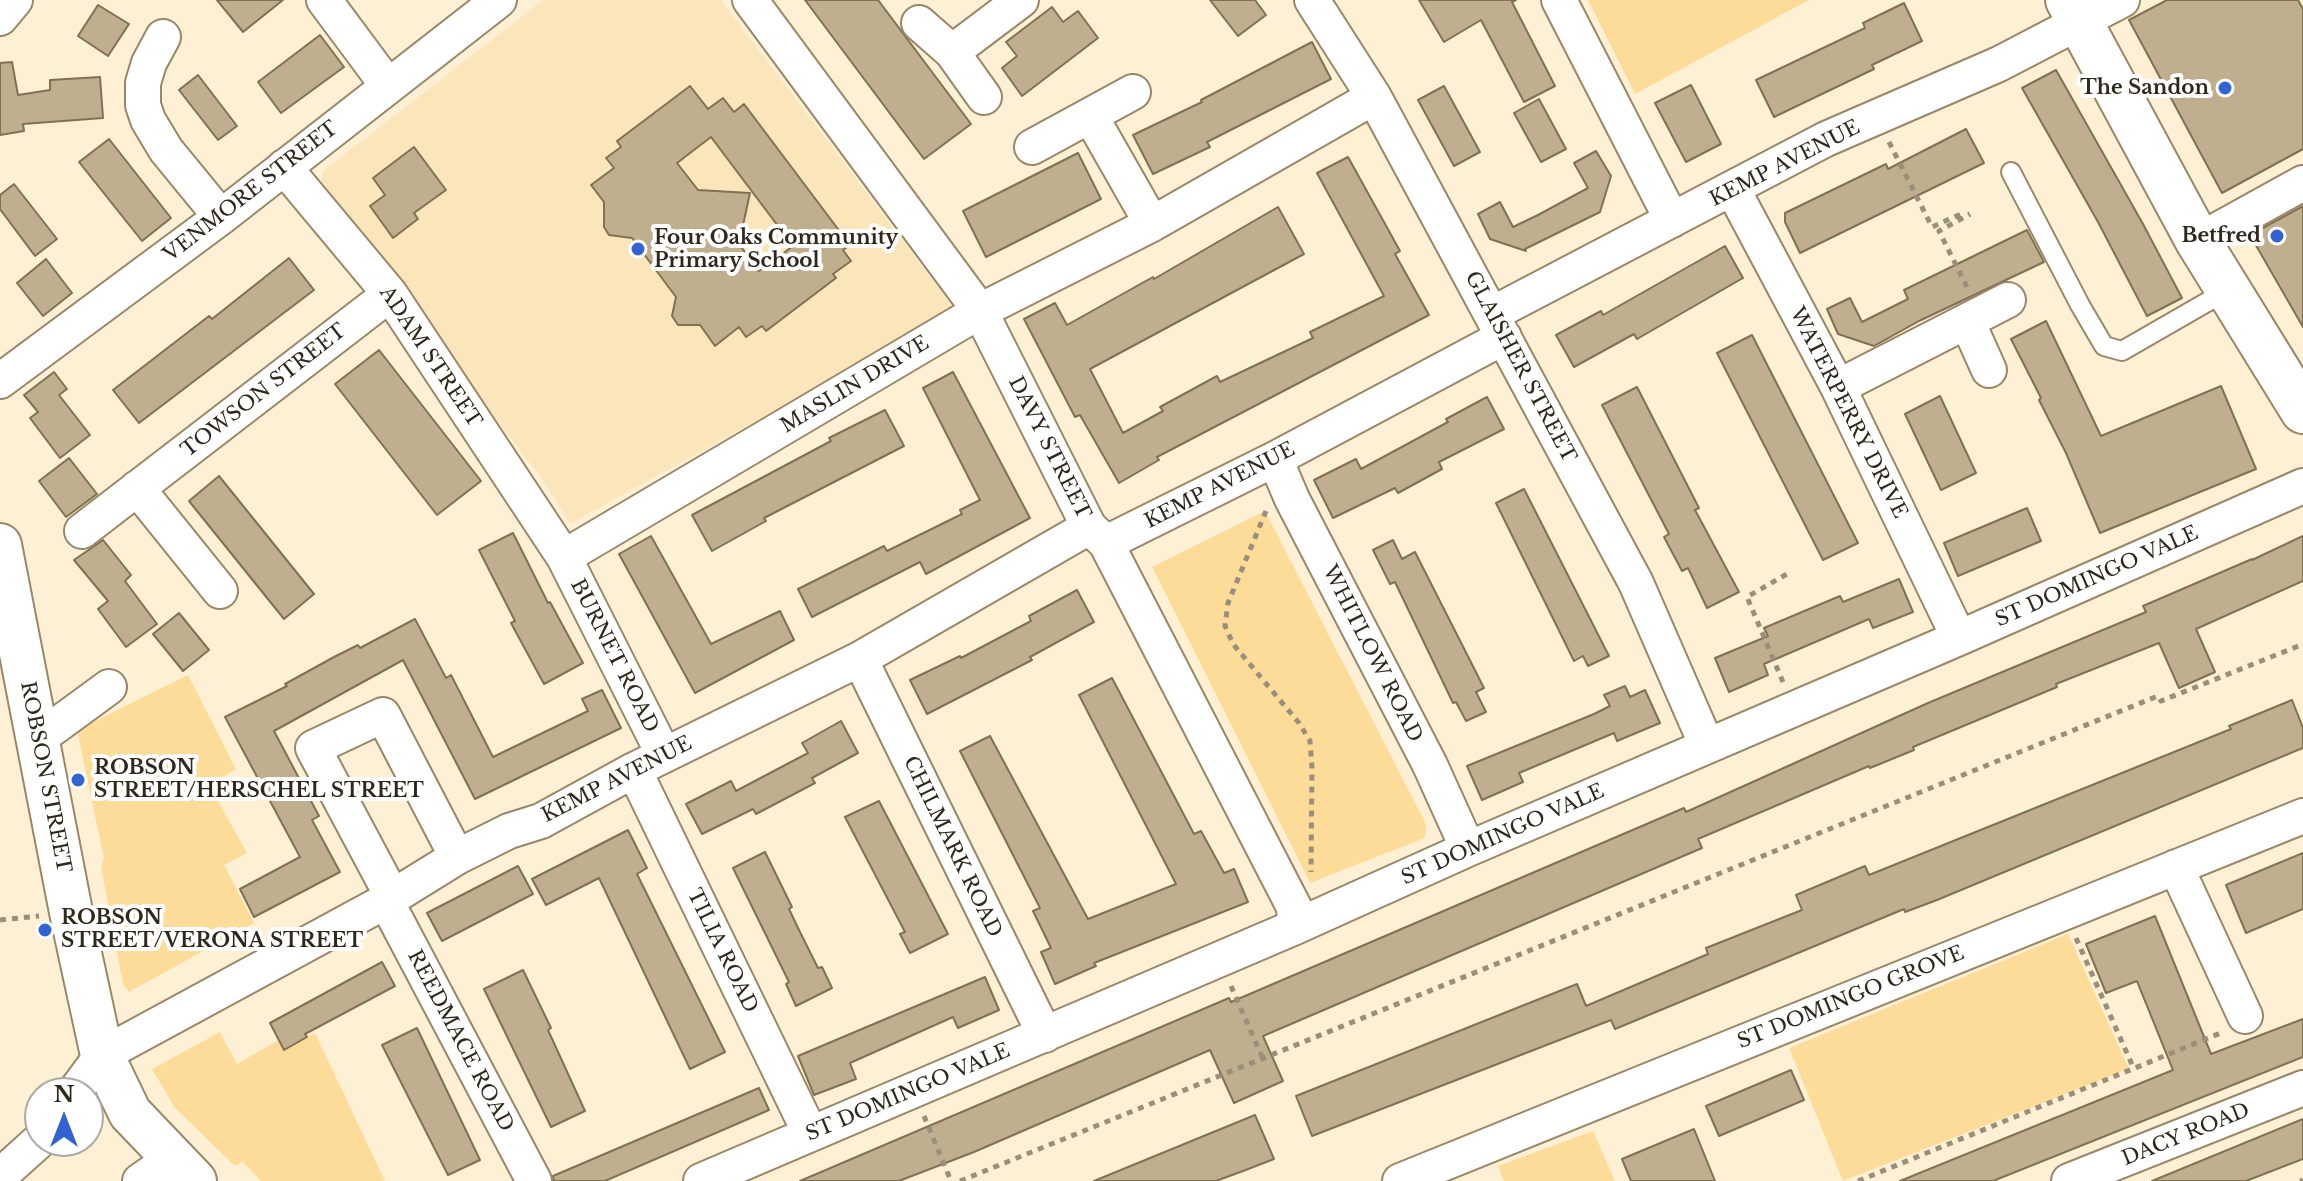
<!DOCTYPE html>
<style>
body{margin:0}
#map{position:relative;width:2303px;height:1181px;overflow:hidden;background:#fef0d4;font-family:"Libre Baskerville",serif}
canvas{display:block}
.north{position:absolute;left:24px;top:1077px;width:80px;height:80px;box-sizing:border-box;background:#fff;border:2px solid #aca9a4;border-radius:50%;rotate:0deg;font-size:22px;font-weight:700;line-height:32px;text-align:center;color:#2f291c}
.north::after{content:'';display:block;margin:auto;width:28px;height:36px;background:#3363d3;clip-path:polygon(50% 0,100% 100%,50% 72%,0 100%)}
</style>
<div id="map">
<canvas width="2303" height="1181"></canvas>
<div class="north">N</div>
</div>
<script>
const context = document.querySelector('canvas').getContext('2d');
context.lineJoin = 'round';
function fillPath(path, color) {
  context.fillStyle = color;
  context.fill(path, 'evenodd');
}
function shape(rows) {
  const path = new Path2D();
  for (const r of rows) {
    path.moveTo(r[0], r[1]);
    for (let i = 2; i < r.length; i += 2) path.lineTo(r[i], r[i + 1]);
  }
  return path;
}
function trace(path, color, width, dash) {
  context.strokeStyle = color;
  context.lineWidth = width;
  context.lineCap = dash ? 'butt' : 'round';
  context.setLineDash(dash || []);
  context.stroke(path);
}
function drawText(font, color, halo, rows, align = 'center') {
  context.font = font + ' "Libre Baskerville",serif';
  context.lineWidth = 8;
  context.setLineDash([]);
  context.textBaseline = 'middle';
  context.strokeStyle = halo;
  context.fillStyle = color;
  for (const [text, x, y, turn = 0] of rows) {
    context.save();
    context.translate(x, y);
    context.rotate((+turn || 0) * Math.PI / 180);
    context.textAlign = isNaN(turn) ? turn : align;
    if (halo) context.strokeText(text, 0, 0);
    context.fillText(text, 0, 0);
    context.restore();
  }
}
const built = shape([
 [543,0,721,0,955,310,570,524,544,482,321,188,323,171]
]);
const green = shape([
 [1588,0,1809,0,1635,94],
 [1265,511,1426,824,1425,838,1310,883,1152,567],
 [188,675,236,769,209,785,247,853,224,865,254,923,129,992,123,984,101,866,104,859,77,730],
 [2068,934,2129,1069,1843,1181,1789,1048],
 [220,1032,237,1064,279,1040,284,1050,315,1033,385,1181,261,1181,242,1161,237,1166,233,1164,175,1108,152,1069],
 [1593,1131,1615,1181,1504,1181,1498,1166]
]);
const building = shape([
 [217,0,283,0,243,32,217,0],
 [805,0,878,0,971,124,924,159,805,0],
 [1210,0,1255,0,1266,15,1238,36,1210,0],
 [1419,0,1516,0,1512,2,1555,86,1524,102,1481,20,1444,42,1419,0],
 [2167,0,2298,0,2303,9,2303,149,2222,193,2129,20,2167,0],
 [1904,3,1922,41,1872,65,1874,69,1774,117,1756,80,1865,28,1863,23,1904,3],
 [98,5,129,24,108,56,78,36,98,5],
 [1052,7,1063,22,1078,11,1098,38,1022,96,1002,68,1017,56,1006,42,1052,7],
 [320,35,344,67,281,113,258,82,320,35],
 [1312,42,1331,79,1207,142,1210,147,1153,174,1133,135,1202,102,1201,100,1312,42],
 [12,62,18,95,50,90,50,80,100,77,103,118,23,124,24,131,0,135,0,63,12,62],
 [2056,70,2143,224,2182,298,2147,316,2098,222,2022,88,2056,70],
 [198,75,237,126,218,140,179,90,198,75],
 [1691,85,1721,144,1686,162,1655,103,1691,85],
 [690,86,708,109,723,98,734,112,744,104,850,245,843,250,851,261,833,274,836,278,766,331,762,326,746,337,739,327,715,346,700,325,678,325,672,316,676,297,632,238,609,235,604,227,604,202,591,185,614,168,606,158,621,147,617,141,690,86],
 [711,137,793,246,759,271,739,244,750,193,698,190,677,163,711,137],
 [1444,86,1480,152,1454,166,1418,100,1444,86],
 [1539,99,1566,149,1541,162,1514,113,1539,99],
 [1966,129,1984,163,1800,253,1785,222,1785,213,1886,164,1888,169,1966,129],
 [109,139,171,218,142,241,79,162,109,139],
 [414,147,446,190,414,213,418,219,393,238,370,206,385,195,373,178,414,147],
 [1596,151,1611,176,1600,212,1525,249,1526,251,1490,239,1478,214,1500,202,1513,227,1538,215,1588,188,1574,163,1596,151],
 [1078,153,1101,199,986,257,963,211,1078,153],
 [1348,157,1400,251,1395,254,1429,315,1157,457,1159,460,1119,483,1080,415,1075,417,1024,319,1055,303,1067,325,1153,277,1154,279,1278,207,1304,254,1090,369,1123,433,1163,411,1160,407,1217,376,1220,382,1313,338,1310,332,1384,296,1317,173,1348,157],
 [14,184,57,239,35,256,0,209,0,195,14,184],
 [2303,206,2303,327,2250,235,2303,206],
 [2027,230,2044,262,1919,321,1874,346,1838,334,1827,309,1850,298,1862,322,1908,299,1904,290,2027,230],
 [1725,246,1743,278,1637,339,1634,334,1574,367,1556,335,1601,311,1603,315,1725,246],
 [289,258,314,290,139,423,113,390,209,316,212,319,289,258],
 [46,259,72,293,43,316,17,283,46,259],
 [2046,321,2101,436,2221,386,2256,469,2100,533,2066,453,2039,400,2041,398,2011,339,2046,321],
 [1752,335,1858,543,1823,560,1717,353,1752,335],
 [379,350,481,481,437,515,335,384,379,350],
 [54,372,67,389,59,395,90,435,60,458,30,418,38,412,24,395,54,372],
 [953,372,1030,518,926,574,920,562,812,617,798,589,884,546,887,551,962,514,960,510,980,500,923,388,953,372],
 [1637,387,1699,508,1695,510,1739,592,1707,608,1688,568,1682,571,1664,537,1669,534,1602,405,1637,387],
 [1940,396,1976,473,1941,490,1905,414,1940,396],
 [1487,397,1504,429,1439,462,1442,469,1398,493,1395,488,1333,518,1314,480,1356,459,1361,469,1448,422,1446,419,1487,397],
 [885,410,904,446,764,518,766,521,712,551,692,515,831,441,829,438,885,410],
 [69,458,97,494,66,517,39,481,69,458],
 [219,476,314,594,284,619,189,501,219,476],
 [1524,489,1609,656,1588,666,1583,656,1574,661,1496,503,1524,489],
 [2027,508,2041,541,1958,576,1944,543,2027,508],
 [513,533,548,603,550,602,583,663,544,684,511,623,515,621,479,550,513,533],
 [651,536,711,644,780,611,794,640,695,693,619,554,651,536],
 [2303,536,2303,581,2196,629,2215,672,2179,688,2159,643,2056,684,2057,687,1913,747,1914,750,1870,768,1869,766,1698,839,1702,848,1263,1036,1283,1081,1234,1103,1210,1050,974,1152,899,1181,800,1181,1229,998,1231,1002,1684,808,1686,812,1928,703,2146,612,2143,606,2252,559,2252,560,2303,536],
 [103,540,131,575,125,581,157,624,126,647,98,609,108,601,74,560,103,540],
 [1393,540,1402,559,1415,552,1484,688,1476,692,1486,712,1466,721,1456,702,1453,703,1395,582,1390,584,1373,550,1393,540],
 [1899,579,1913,612,1873,628,1869,619,1764,664,1768,675,1729,692,1715,658,1768,636,1764,628,1840,596,1843,602,1899,579],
 [1077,590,1094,622,1030,657,1032,660,927,714,910,680,960,656,961,658,1031,621,1029,616,1077,590],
 [179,613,209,650,183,671,153,634,179,613],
 [415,619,446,678,451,675,493,757,588,711,582,699,602,690,621,728,475,799,403,660,274,731,319,816,312,820,340,872,254,917,240,889,300,857,225,717,287,686,285,684,334,657,358,645,360,648,415,619],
 [1112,678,1194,834,1201,831,1224,873,1234,869,1248,902,1094,963,1096,966,1055,984,1041,952,1051,948,1033,911,1040,908,960,751,990,736,1088,919,1176,884,1079,695,1112,678],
 [1625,686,1630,697,1645,690,1660,723,1617,741,1614,733,1519,773,1523,782,1482,800,1467,766,1594,714,1610,706,1604,695,1625,686],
 [2292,700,2303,728,2303,748,1937,900,1905,912,1904,909,1615,1029,1611,1020,1312,1136,1296,1096,1577,984,1586,1006,1708,954,1706,948,1802,910,1796,895,1865,866,1869,875,2231,729,2229,726,2292,700],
 [841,721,858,753,812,778,815,783,756,814,753,809,702,834,686,804,731,781,736,791,808,753,802,743,841,721],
 [879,801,948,934,910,953,900,934,905,932,845,817,879,801],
 [628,830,647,868,637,874,725,1052,690,1069,599,878,546,905,532,879,628,830],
 [765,852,792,907,789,909,800,932,818,968,822,967,832,988,796,1006,786,984,789,982,733,868,765,852],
 [2303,853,2303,909,2246,933,2226,885,2303,853],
 [518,866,533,894,442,941,427,913,518,866],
 [2155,916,2211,1054,2303,1019,2303,1057,1993,1181,1900,1181,2173,1070,2137,981,2106,993,2086,944,2155,916],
 [382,962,395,986,305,1034,307,1037,284,1050,270,1023,382,962],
 [523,970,551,1028,548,1030,585,1111,551,1127,484,989,523,970],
 [985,977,999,1010,958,1028,953,1017,850,1063,856,1079,814,1095,798,1056,985,977],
 [417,1028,480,1160,448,1175,382,1045,417,1028],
 [1791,1070,1804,1100,1719,1136,1706,1106,1791,1070],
 [759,1088,769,1110,605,1181,554,1181,553,1176,759,1088],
 [1255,1115,1274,1159,1243,1171,1216,1181,1094,1181,1255,1115],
 [2303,1119,2303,1159,2246,1181,2152,1181,2303,1119],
 [1694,1129,1715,1181,1631,1181,1622,1159,1694,1129]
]);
const path = shape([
 [1889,142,1932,227,1961,214],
 [1967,287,1939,231,1970,214],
 [1266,511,1228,603,1225,626,1233,644,1299,723,1310,741,1312,767,1311,872],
 [1783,682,1747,597,1787,574],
 [0,920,39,916],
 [2076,938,2134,1069],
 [1231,986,1263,1059],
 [924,1116,951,1181],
 [960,1181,2158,696,2161,701,2301,645,2303,647],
 [1858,1181,2223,1032],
 [2300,1181,2303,1180]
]);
const service = shape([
 [2011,172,2080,305,2104,346,2122,351,2228,290]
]);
const minor = shape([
 [324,0,388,86],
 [750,0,980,311,1089,527,1106,543,1294,907,1295,927],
 [1312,0,1374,97,1636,583,1707,746],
 [1559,0,1672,220],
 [0,18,15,0],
 [919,23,952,52,984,97],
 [163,37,149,63,143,83,143,105,148,120,166,150,221,217],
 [952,52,1021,0],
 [1091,117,1152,224],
 [1032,147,1133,92],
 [284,167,390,294,564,557,664,755],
 [1733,190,1838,387,1959,638],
 [2198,241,2303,183],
 [1492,314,1826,139,1999,64,2122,0],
 [1967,321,1989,370],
 [0,381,221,217,499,0],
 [1838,387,2008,300],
 [1275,459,1292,499,1430,765,1468,849],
 [137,488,220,591],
 [82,531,390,294],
 [1106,543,1275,459,1504,337],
 [564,557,980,311,1152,224,1374,97],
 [860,659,1045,1035],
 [38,739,109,687],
 [634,770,810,1133],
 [2176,867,2245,1016],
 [392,896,313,748,383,715,457,857],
 [386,901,534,1181],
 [74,1093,102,1055,386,901,457,857,509,831,541,821,634,770,860,659,1089,527],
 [0,1176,40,1140],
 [140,1181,173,1158],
 [701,1181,1295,927,1468,849,1959,638,2303,486],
 [1400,1181,2303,816],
 [2069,1181,2303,1088]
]);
const tertiary = shape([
 [0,545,71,912,102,1055,130,1113,195,1181]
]);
const trunk = shape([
 [2068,0,2198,241,2303,411]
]);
const markers = [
 [2225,88,8,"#3363d3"],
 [2277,236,8,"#3363d3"],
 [638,249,8,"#3363d3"],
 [78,780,8,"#3363d3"],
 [45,930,8,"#3363d3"]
];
const poiNames = [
 ["The Sandon",2209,88,"right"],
 ["Betfred",2261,236,"right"],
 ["Four Oaks Community",654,238],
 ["Primary School",654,261],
 ["ROBSON",94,768],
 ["STREET/HERSCHEL STREET",94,791],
 ["ROBSON",61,918],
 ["STREET/VERONA STREET",61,941]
];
const streetNames = [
 ["KEMP AVENUE",1785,164,-27],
 ["VENMORE STREET",251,192,-38],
 ["ADAM STREET",430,357,56],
 ["GLAISHER STREET",1520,367,62],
 ["MASLIN DRIVE",855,385,-31],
 ["TOWSON STREET",264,391,-38],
 ["WATERPERRY DRIVE",1848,413,63],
 ["DAVY STREET",1049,448,63],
 ["KEMP AVENUE",1220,486,-27],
 ["ST DOMINGO VALE",2097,577,-24],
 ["WHITLOW ROAD",1372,654,63],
 ["BURNET ROAD",614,656,63],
 ["ROBSON STREET",45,777,79],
 ["KEMP AVENUE",617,780,-27],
 ["ST DOMINGO VALE",1503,835,-24],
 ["CHILMARK ROAD",952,847,64],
 ["TILIA ROAD",722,951,64],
 ["ST DOMINGO GROVE",1851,998,-22],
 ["REEDMACE ROAD",460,1041,62],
 ["ST DOMINGO VALE",908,1093,-23],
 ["DACY ROAD",2186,1135,-22]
];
fillPath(built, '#fbe6bc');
fillPath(green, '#fddc9a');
fillPath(building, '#c0af8e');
trace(building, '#817152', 2);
trace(service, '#988768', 22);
trace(minor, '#988768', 38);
trace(tertiary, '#988768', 46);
trace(trunk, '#988768', 48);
trace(path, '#998f7a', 5, [6, 6]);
trace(service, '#fff', 18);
trace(minor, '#fff', 34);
trace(tertiary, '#fff', 42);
trace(trunk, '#fff', 44);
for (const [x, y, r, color] of markers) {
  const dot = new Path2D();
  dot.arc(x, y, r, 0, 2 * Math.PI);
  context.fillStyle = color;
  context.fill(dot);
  trace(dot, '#fff', 3);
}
drawText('bold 20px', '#2f291c', '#fff', poiNames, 'left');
drawText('20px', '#2f291c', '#fff', streetNames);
</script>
